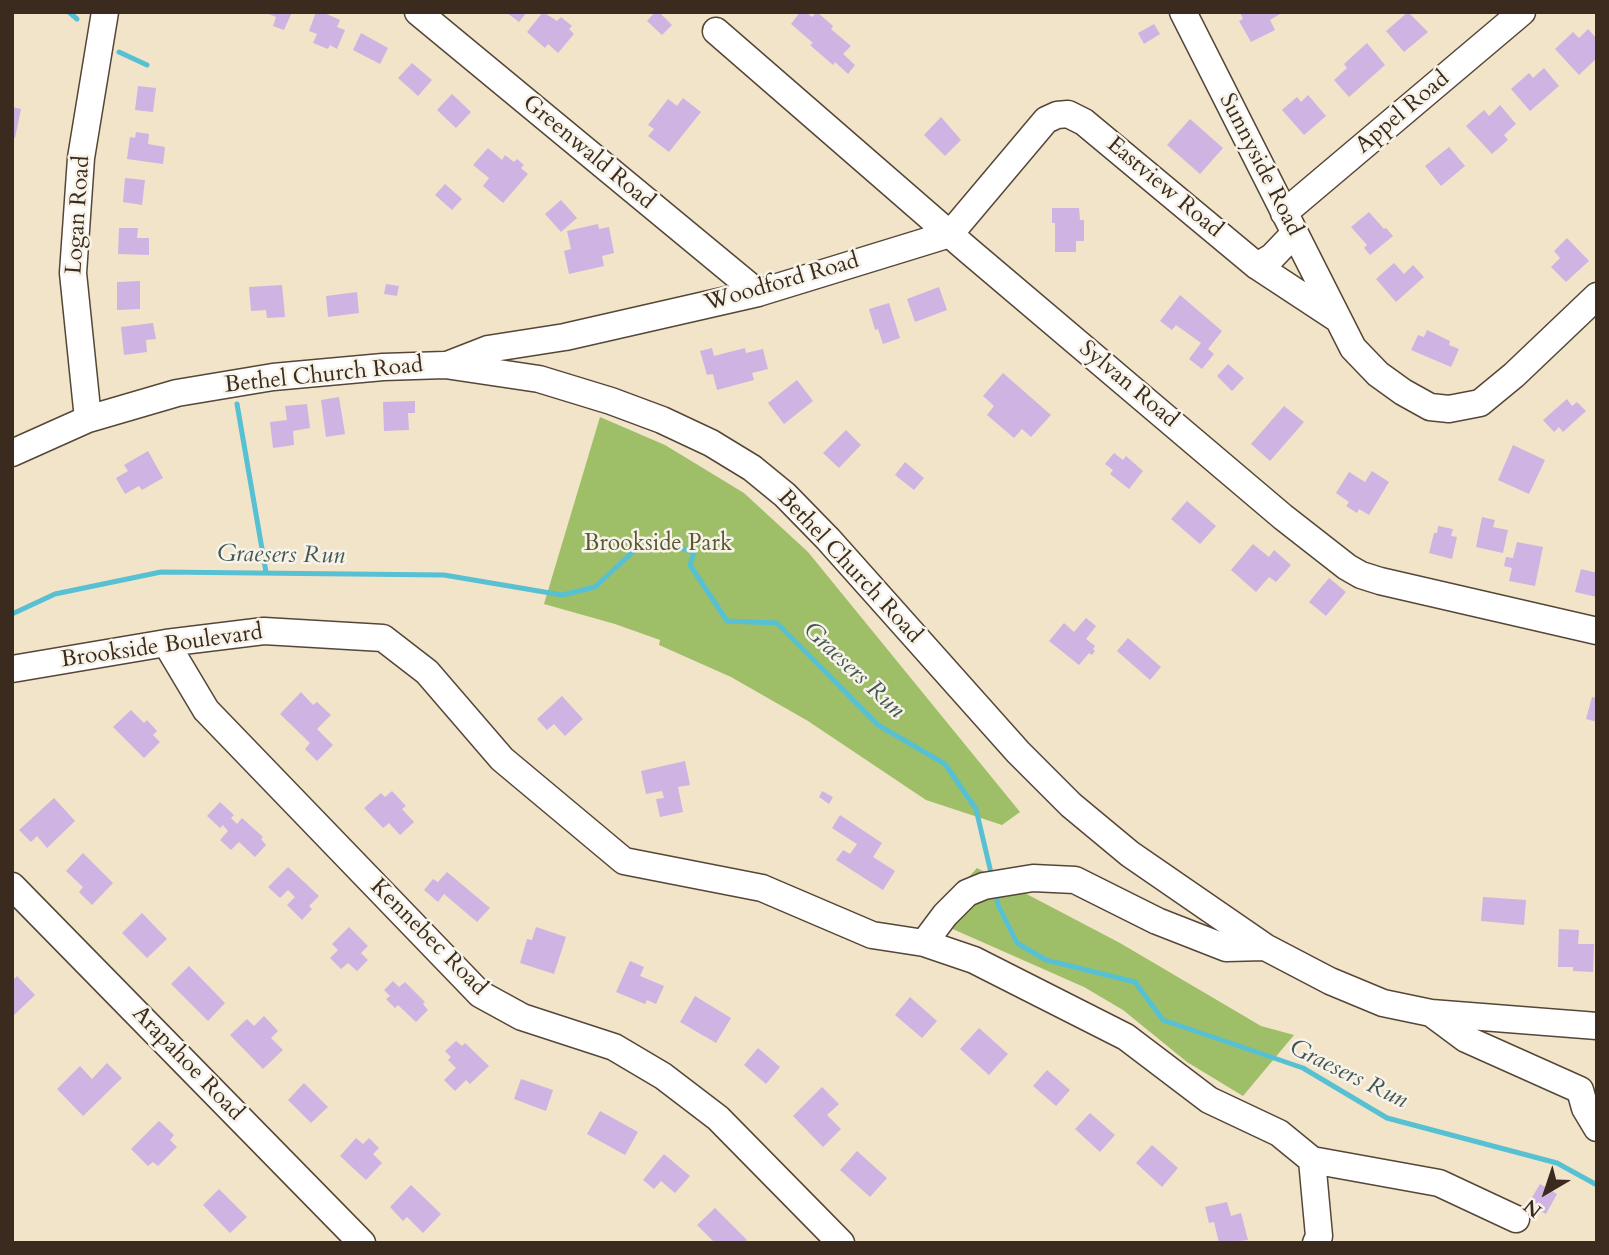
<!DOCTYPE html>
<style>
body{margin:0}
#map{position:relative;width:1609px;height:1255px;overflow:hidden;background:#f1e4c9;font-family:Cardo,serif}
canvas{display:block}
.frame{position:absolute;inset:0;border:14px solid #3b2a1e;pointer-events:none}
.north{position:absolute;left:1511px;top:1157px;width:70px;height:70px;-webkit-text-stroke:5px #f7f3e8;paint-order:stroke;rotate:219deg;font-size:19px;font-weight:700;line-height:28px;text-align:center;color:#3b2a1e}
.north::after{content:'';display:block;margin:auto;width:24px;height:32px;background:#3b2a1e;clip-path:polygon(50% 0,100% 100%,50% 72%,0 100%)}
</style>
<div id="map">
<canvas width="1609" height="1255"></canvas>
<div class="frame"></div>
<div class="north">N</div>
</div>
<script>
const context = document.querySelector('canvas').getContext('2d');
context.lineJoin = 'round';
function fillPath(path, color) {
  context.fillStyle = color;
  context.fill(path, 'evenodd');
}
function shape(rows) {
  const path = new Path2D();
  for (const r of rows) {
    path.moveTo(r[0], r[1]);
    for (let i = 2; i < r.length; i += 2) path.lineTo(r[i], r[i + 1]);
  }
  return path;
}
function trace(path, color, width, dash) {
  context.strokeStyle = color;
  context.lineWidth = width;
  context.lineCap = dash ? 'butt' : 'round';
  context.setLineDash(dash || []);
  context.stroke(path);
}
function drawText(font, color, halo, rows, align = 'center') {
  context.font = font + ' Cardo,serif';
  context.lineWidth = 5;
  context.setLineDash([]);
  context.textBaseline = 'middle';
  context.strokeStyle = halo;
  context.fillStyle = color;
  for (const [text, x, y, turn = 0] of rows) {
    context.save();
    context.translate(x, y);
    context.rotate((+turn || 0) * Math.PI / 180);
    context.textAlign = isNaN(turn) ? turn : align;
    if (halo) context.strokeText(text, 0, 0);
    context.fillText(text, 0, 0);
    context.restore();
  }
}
const green = shape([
 [600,417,665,445,744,493,808,552,1020,812,1002,825,926,800,808,721,731,677,659,645,660,640,615,624,544,604],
 [977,868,1120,943,1261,1026,1294,1035,1243,1096,1187,1062,1123,1010,1084,987,930,919]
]);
const stream = shape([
 [69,12,77,19],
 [119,52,147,65],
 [237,404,266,572],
 [12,614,55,594,161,572,444,575,562,595,595,587,637,548,672,544,694,553,690,565,727,621,777,623,878,725,945,764,976,809,992,877],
 [996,893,998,905,1017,943,1046,960,1135,982,1163,1020,1303,1068,1387,1118,1557,1163,1597,1185]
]);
const building = shape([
 [264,12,292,12,284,30,273,26,276,17],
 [316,12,322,12,340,20,337,27,345,30,337,49,330,45,328,49,313,43,317,34,309,31],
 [506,12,527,12,519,22],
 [543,12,557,21,561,17,572,26,569,29,574,34,558,53,548,44,545,48,527,32],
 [655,12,659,12,672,25,662,35,647,21],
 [800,12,806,12,812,17,817,12,833,26,831,29,851,46,843,54,855,65,848,74,835,62,833,65,810,45,813,43,791,24],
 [1240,12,1279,12,1280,14,1270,20,1275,30,1251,42,1239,21,1243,19],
 [1408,12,1428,32,1404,52,1386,31],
 [1154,24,1160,34,1144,44,1138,33],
 [1588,29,1597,39,1597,58,1579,75,1555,49,1573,32,1579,38],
 [361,33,388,48,380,64,353,50],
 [1367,43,1385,65,1349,97,1334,80,1347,68,1344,64],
 [412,63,432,80,418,96,398,78],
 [1544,68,1559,86,1530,111,1511,89,1529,73,1533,78],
 [138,86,156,88,153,112,135,110],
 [452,94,471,112,456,128,437,110],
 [1308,95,1326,116,1304,135,1282,110,1297,97,1301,102],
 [683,98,701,112,669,152,648,136,654,129,648,125,668,99,677,106],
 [1500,105,1516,124,1504,135,1508,140,1492,154,1466,126,1484,110,1489,116],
 [12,107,21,109,15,138,12,137],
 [941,117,961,140,945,156,924,135],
 [1190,119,1223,148,1200,174,1167,145],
 [136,132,149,134,148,144,165,147,163,164,127,159,130,137,135,138],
 [1449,147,1465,166,1441,186,1425,166],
 [488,148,502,160,505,155,514,162,517,159,524,165,521,168,528,174,503,203,483,186,489,178,473,165],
 [125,178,145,180,142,205,123,202],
 [445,184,462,199,452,210,435,195],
 [561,200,577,218,561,232,545,214],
 [1052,208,1079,208,1080,220,1084,220,1084,241,1076,241,1076,252,1055,252,1055,223,1052,223],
 [1369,212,1384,229,1386,228,1393,236,1370,255,1364,248,1367,245,1351,227],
 [598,224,599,229,609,227,614,253,602,256,604,266,569,274,564,251,571,249,567,231],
 [119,228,138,228,137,238,149,238,149,255,118,254],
 [1567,238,1589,261,1566,282,1551,267,1560,258,1554,251],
 [1394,263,1404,274,1413,265,1424,277,1396,302,1376,279],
 [140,281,140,309,117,310,117,282],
 [386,284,399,286,397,296,384,294],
 [282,285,285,317,267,318,266,310,251,311,249,287],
 [939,287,947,310,915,322,907,299],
 [357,292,359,313,328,317,326,296],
 [1180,295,1222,331,1208,349,1214,354,1202,369,1189,359,1201,343,1176,325,1172,330,1160,321],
 [889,303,900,338,883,344,878,329,875,330,869,309],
 [153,323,156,339,146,340,147,352,124,355,121,327],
 [1427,330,1450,341,1449,345,1459,349,1451,367,1411,350,1418,335,1424,337],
 [712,348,714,356,745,348,746,353,763,349,768,369,752,373,754,380,717,390,713,374,707,375,700,351],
 [1228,364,1244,378,1232,391,1217,376],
 [1003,373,1051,415,1031,437,1022,429,1014,438,987,415,994,406,983,396],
 [797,380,813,401,784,424,768,403],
 [339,397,345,434,326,437,321,400],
 [1567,399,1572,406,1577,402,1586,411,1563,432,1559,427,1554,432,1543,420],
 [415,401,415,413,408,413,409,430,384,431,383,402],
 [307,404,310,428,293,431,294,445,273,448,270,422,287,420,285,406],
 [1284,406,1304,422,1270,461,1251,444],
 [846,430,861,445,839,468,823,453],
 [1513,445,1545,460,1529,494,1498,480],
 [148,451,163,478,142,490,139,486,125,494,116,478,128,471,124,465],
 [1114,453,1123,460,1126,456,1143,471,1129,489,1110,474,1113,470,1105,464],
 [905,462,924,478,914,490,895,475],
 [1372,471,1389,482,1369,515,1359,509,1357,513,1346,506,1349,502,1336,493,1349,472,1365,482],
 [1187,501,1216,526,1200,544,1171,519],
 [1482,517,1495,520,1493,527,1508,530,1503,553,1476,547],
 [1438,526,1453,529,1451,536,1457,537,1452,559,1429,553,1434,533,1437,533],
 [1517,542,1543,547,1535,586,1509,581,1512,568,1504,566,1506,557,1513,558],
 [1253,544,1269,557,1274,550,1291,565,1276,582,1269,577,1256,592,1231,570],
 [1581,569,1597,573,1597,597,1575,592],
 [1329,578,1346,592,1326,616,1309,602],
 [1086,618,1096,626,1086,639,1095,646,1093,649,1095,651,1092,655,1089,653,1079,665,1049,641,1064,623,1074,632],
 [1128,638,1161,667,1150,680,1117,651],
 [301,692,313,705,317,702,331,715,317,729,333,745,317,761,305,749,310,743,280,714],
 [562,696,583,719,565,736,554,724,547,730,537,719],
 [1592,697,1597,698,1597,722,1586,719],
 [131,710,144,723,147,720,157,731,153,735,160,742,144,758,113,727],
 [685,761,690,785,678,787,683,812,660,817,656,799,664,798,662,791,646,794,641,771],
 [392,791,406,806,402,809,414,822,400,835,389,823,383,828,364,808,381,793,385,797],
 [822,791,833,797,829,804,819,797],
 [54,798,75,821,47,848,37,836,31,842,19,830],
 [220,802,234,815,231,818,237,824,242,818,263,837,261,839,266,845,255,857,239,842,231,850,220,840,228,831,223,825,220,828,207,816],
 [840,815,882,843,873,857,895,871,883,890,836,860,843,850,850,854,857,844,832,828],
 [83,853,113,883,92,905,79,892,83,887,66,871],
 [288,867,319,896,309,906,312,909,302,920,287,905,295,897,288,890,280,898,268,887],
 [447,872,490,908,477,922,444,894,438,902,424,890,433,879,438,882],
 [1483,897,1526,900,1524,925,1481,921],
 [142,913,167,939,147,958,122,933],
 [349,927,368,946,361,953,368,960,357,971,348,963,341,969,330,958,338,950,332,944],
 [536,927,566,937,554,974,520,963,527,939,532,940],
 [1559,929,1579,930,1578,944,1594,944,1593,972,1573,971,1573,967,1558,967],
 [630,961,644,967,640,976,664,986,656,1004,647,1000,645,1004,616,992],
 [189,966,225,1003,208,1021,171,984],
 [17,976,35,995,12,1017,12,981],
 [393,981,399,987,405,982,425,1002,423,1004,428,1010,416,1022,398,1005,395,1008,386,999,390,996,384,990],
 [695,996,731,1018,716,1043,680,1022],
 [910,997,937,1021,922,1038,895,1015],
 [264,1016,278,1031,271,1038,283,1050,263,1069,230,1035,247,1019,254,1026],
 [979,1028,1008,1054,989,1075,960,1049],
 [456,1041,462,1046,465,1043,489,1066,470,1084,466,1080,455,1091,444,1080,456,1068,448,1060,451,1057,445,1051],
 [758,1048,780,1067,766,1084,744,1065],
 [107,1063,122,1078,83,1116,57,1089,80,1066,92,1079],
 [1047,1070,1070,1090,1056,1106,1033,1086],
 [521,1079,553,1090,546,1111,514,1099],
 [304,1083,328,1107,311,1123,288,1100],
 [822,1087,839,1104,827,1115,841,1129,823,1147,793,1116],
 [600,1111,638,1132,625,1155,587,1134],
 [1090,1113,1115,1135,1100,1152,1075,1129],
 [159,1121,174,1135,170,1140,177,1147,158,1166,153,1162,148,1166,131,1149],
 [356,1138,363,1144,369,1138,379,1148,373,1154,382,1163,366,1180,340,1156],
 [1152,1145,1178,1168,1162,1187,1136,1163],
 [857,1151,887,1178,870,1197,840,1170],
 [664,1154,690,1176,675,1193,661,1181,654,1189,643,1180],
 [1540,1184,1557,1194,1546,1214,1528,1204],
 [411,1185,441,1214,423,1233,407,1217,403,1221,390,1207],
 [219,1189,247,1217,230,1233,203,1205],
 [1227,1202,1231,1216,1241,1213,1248,1240,1219,1243,1214,1222,1209,1223,1205,1207],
 [715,1208,747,1240,744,1243,715,1243,697,1225]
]);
const minor = shape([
 [418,12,758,293],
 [1183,12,1353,348,1378,374,1403,392,1430,407,1449,409,1480,403,1514,375,1597,296],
 [716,31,968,250,1283,517,1347,567,1361,575,1380,581,1597,631],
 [1284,213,1522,12],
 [1257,266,1272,257,1294,234],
 [447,365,488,349,565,337,758,293,950,234,1046,120,1057,115,1068,114,1084,122,1257,266,1336,318],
 [88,419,73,273,81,158,105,12],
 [12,453,88,419,177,393,273,377,383,367,445,365,539,379,611,401,662,420,711,443,752,468,785,495,828,539,1018,752,1071,805,1130,854,1265,947,1330,981,1383,1003,1431,1013,1597,1026],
 [166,643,206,710,480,994,522,1017,614,1047,663,1076,718,1118,841,1243],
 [12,669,166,643,264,631,383,638,427,672,502,759,624,861,762,888,872,935,924,943,974,960,1126,1037,1209,1100,1279,1133,1312,1160,1319,1236,1316,1243],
 [12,886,362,1243],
 [924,943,945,915,967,893,984,886,1033,878,1075,880,1157,921,1226,948,1265,947],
 [1431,1013,1466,1039,1580,1090,1585,1108,1597,1128],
 [1312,1160,1439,1183,1516,1219]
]);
const streetNames = [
 ["Appel Road",1403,113,-40],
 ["Greenwald Road",588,153,40],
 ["Sunnyside Road",1260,165,63],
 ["Eastview Road",1164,188,40],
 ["Logan Road",79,215,-86],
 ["Woodford Road",782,283,-16],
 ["Bethel Church Road",324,376,-6],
 ["Sylvan Road",1128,385,40],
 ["Bethel Church Road",849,567,47],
 ["Brookside Boulevard",162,647,-8],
 ["Kennebec Road",428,938,45],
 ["Arapahoe Road",187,1064,46]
];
const parkNames = [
 ["Brookside Park",658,545]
];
const waterNames = [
 ["Graesers Run",281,556,1],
 ["Graesers Run",853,671,43],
 ["Graesers Run",1348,1075,26]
];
fillPath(green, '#9ebf68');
trace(stream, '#57c0d3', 5);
fillPath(building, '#cfb3e2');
trace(minor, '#564638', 29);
trace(minor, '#fff', 26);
drawText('23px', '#3b2a1e', '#f7f3e8', streetNames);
drawText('23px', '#595734', '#f7f3e8', parkNames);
drawText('italic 24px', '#435754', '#f7f3e8', waterNames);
</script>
